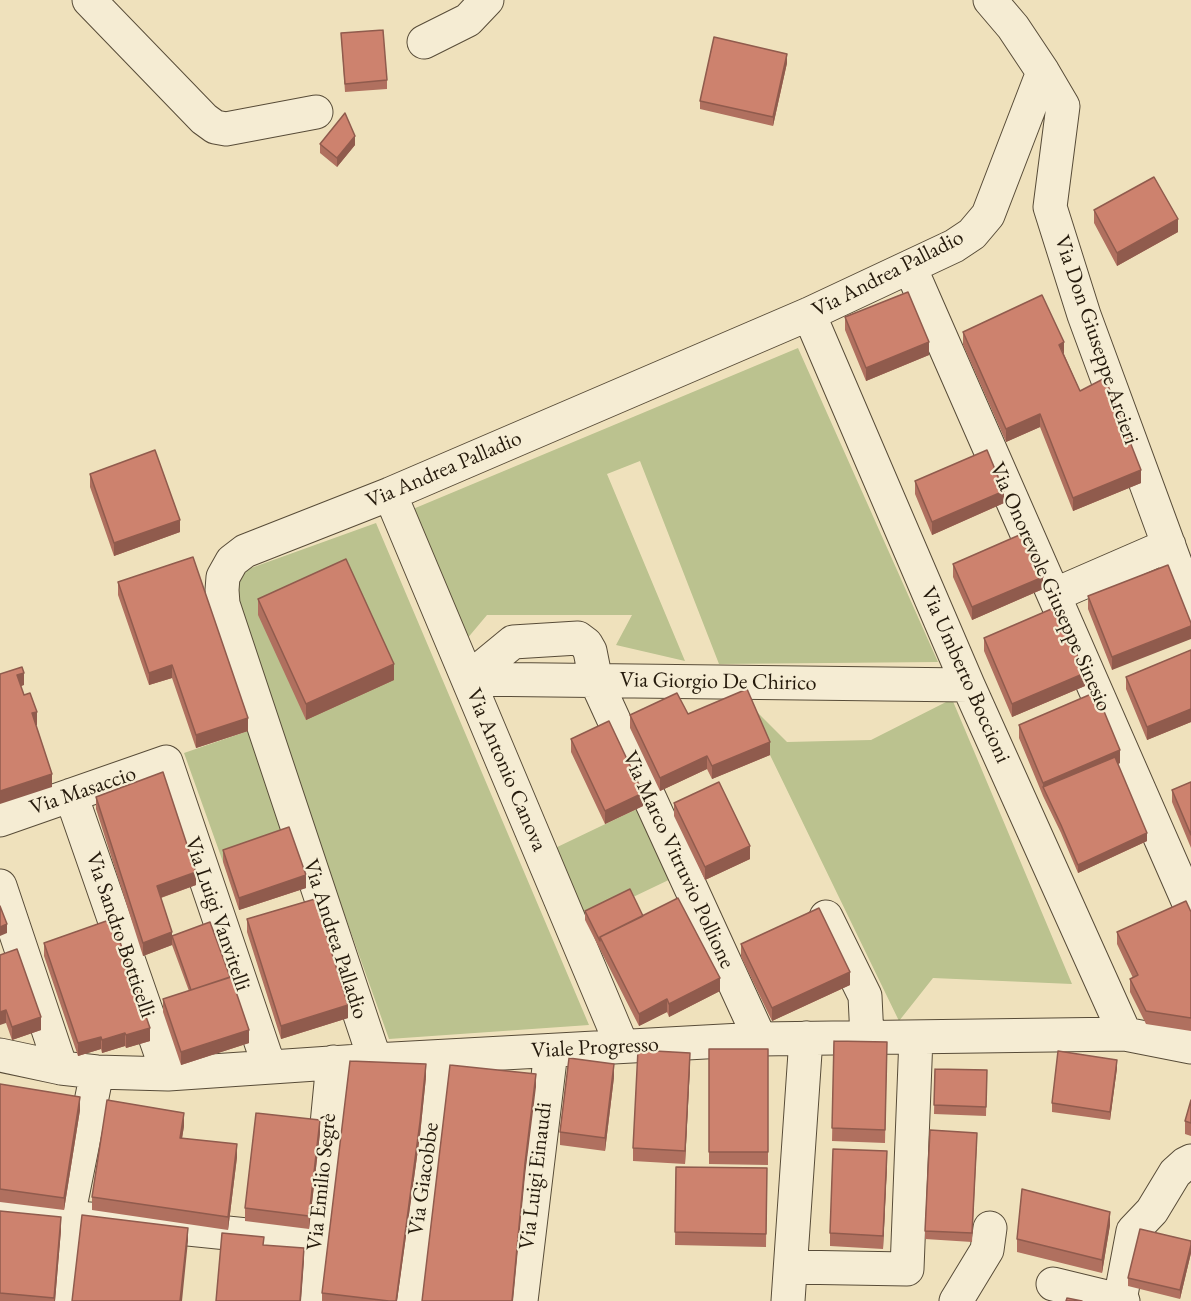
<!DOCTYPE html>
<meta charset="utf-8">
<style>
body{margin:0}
canvas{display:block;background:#efe1bc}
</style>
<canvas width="1191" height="1301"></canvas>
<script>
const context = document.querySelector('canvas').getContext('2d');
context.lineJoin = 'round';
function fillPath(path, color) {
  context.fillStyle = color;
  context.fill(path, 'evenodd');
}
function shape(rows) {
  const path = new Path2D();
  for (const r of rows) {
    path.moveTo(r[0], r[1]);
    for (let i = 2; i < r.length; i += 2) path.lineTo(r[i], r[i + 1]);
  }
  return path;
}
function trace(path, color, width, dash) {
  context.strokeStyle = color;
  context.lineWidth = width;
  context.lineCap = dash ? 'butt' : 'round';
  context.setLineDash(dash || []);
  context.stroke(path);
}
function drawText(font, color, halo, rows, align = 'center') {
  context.font = font + ' "EB Garamond",serif';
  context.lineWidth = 4.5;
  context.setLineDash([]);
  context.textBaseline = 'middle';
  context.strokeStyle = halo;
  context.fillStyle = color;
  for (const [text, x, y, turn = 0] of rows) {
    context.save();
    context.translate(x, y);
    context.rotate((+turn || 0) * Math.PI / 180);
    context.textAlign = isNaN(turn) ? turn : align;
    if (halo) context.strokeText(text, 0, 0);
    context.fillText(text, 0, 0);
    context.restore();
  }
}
const green = shape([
 [798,348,938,662,719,664,640,461,607,474,685,661,616,645,632,615,487,615,466,640,413,509],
 [376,523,589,1025,389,1039,233,602,238,582,243,574,251,568],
 [952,699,1072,984,933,978,899,1021,770,755,747,702,787,742,871,740],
 [248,731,286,841,223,862,184,753],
 [643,806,677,876,585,920,551,850]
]);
const minor = shape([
 [89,0,204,119,215,127,226,129,316,112],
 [990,0,1013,27,1043,72,1063,106,1050,207,1084,315,1191,606],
 [424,42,468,20,487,0],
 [910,267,1191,908],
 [809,314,968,685,1125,1034],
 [390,494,622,1046],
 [1054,595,1169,545],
 [468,679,513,642,578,638,586,644,590,651,596,681,760,1039],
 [468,679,968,685],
 [71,795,168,1074],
 [0,820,166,762,269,1066],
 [0,886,61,1068],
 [826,917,865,996,867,1038],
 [0,1055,61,1068,97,1072,168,1074,375,1060,760,1039,1125,1034,1191,1047],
 [375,1060,223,604,222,590,223,577,232,561,245,551,390,494,809,314,954,246,972,234,988,215,1043,72],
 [0,1210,316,1242],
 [791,1267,907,1269,916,1037],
 [1053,1284,1123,1301],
 [1120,1300,1133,1231,1152,1211,1175,1173,1185,1164,1191,1161],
 [61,1301,68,1217,97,1072],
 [310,1301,333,1062],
 [408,1301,440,1057],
 [521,1301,551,1051],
 [788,1301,806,1038],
 [956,1301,987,1250,990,1228]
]);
const wall = shape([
 [341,33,387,80,387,89,345,92],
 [787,63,773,126,700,109,700,101],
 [320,144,355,145,337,167,320,153],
 [1094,210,1178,232,1117,266,1094,223],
 [845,317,929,355,866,381,845,330],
 [963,332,1064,354,1080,391,1141,483,1073,511,1040,427,1006,442,963,345],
 [90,474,180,532,114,556,90,487],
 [915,481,1004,503,932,535,915,494],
 [953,564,1043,589,972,620,953,577],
 [1168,565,1112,670,1088,609,1088,596],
 [118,582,248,731,196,748,172,678,149,685,118,595],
 [258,599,394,680,306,720,258,615],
 [984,638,1085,686,1012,717,984,651],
 [1191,650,1191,722,1147,740,1126,689,1126,677],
 [688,714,770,755,712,779,707,769,660,791,630,728,630,715],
 [1019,725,1120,763,1118,764,1147,841,1078,873,1061,833,1043,796,1019,738],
 [571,739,643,806,605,824,571,752],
 [1191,782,1191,848,1172,802,1172,790],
 [96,797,196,885,161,898,172,936,249,1043,181,1065,163,1012,163,999,189,991,172,945,143,956,96,809],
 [674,803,750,859,705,880,674,816],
 [223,850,306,888,239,910,223,862],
 [585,911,643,916,720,991,669,1017,667,1012,639,1026,585,920],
 [1191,912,1191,1031,1146,1024,1130,992,1130,979,1133,978,1117,944,1117,932],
 [247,919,348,1018,281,1039,247,932],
 [44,943,150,1041,126,1048,125,1046,102,1053,101,1049,78,1056,44,956],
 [741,944,850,985,772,1021,741,957],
 [0,955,41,1030,12,1040,6,1023],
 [834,1041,887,1042,885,1143,832,1141],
 [709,1049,768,1049,768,1165,709,1164],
 [690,1066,685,1164,633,1161,633,1148],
 [1117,1068,1110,1120,1052,1112,1052,1103],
 [935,1069,987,1070,986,1116,934,1114],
 [426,1077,420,1135,397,1301,322,1301,322,1293],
 [614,1077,605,1151,560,1145,560,1132],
 [0,1084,80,1110,64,1210,0,1202],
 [1191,1100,1191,1136,1185,1134,1185,1121],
 [184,1126,182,1138,237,1157,228,1230,92,1210,92,1197],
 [320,1133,309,1229,245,1221,245,1208],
 [977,1142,972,1242,925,1239,925,1231],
 [887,1164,883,1249,830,1246,830,1233],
 [676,1167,767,1168,766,1247,675,1245],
 [0,1211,61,1230,55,1301,0,1301],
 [1110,1225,1102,1273,1017,1252,1017,1239],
 [1191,1241,1191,1253,1180,1299,1128,1286,1128,1278]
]);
const shadedWall = shape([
 [787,54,787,63,773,126,773,117],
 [355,136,355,145,337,167,337,158],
 [1178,219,1178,232,1117,266,1117,253],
 [929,342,929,355,866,381,866,368],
 [1064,342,1064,355,1059,345],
 [1040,414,1040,427,1006,442,1006,429],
 [1141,470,1141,483,1073,511,1073,498],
 [1004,491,1004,503,932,535,932,522],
 [180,520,180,532,114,556,114,543],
 [1043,577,1043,589,972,620,972,607],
 [1191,626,1191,639,1112,670,1112,657],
 [394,664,394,680,306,720,306,704],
 [172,665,172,678,149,685,149,673],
 [24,673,24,685,17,688,17,675],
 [1085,673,1085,686,1012,717,1012,704],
 [1191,709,1191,722,1147,740,1147,727],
 [37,712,37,725,32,726,32,713],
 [248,718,248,731,196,748,196,735],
 [770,742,770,755,712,779,712,766],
 [1120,750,1120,763,1047,794,1043,787,1043,783],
 [707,756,707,769,660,791,660,778],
 [52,774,52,787,0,804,0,791],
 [643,793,643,806,605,824,605,811],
 [1147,833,1147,841,1078,873,1078,865],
 [750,846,750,859,705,880,705,867],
 [196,872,196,885,157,899,157,886],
 [306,875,306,888,239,910,239,898],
 [7,924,7,933,0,936,0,927],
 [172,932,172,945,143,956,143,943],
 [850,972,850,985,772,1021,772,1008],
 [720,978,720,991,669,1017,669,1004],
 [667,999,667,1012,639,1026,639,1014],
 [348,1005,348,1018,281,1039,281,1026],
 [6,1010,6,1023,0,1025,0,1012],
 [41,1017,41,1030,12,1040,12,1027],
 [150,1028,150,1041,126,1048,126,1035],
 [249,1030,249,1043,181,1065,181,1052],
 [125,1033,125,1046,102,1053,102,1040],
 [101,1037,101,1049,78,1056,78,1043],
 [690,1053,690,1066,685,1164,685,1151],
 [1117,1060,1117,1068,1110,1120,1110,1112],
 [426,1064,426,1077,420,1135,397,1301,396,1301],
 [614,1064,614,1077,605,1151,605,1138],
 [536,1074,536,1087,525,1176,513,1301,512,1301,525,1163],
 [80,1097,80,1110,64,1210,64,1198],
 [184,1113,184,1126,180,1151,180,1138],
 [320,1120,320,1133,309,1229,309,1216],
 [237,1144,237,1157,228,1230,228,1217],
 [887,1151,887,1164,883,1249,883,1236],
 [1110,1212,1110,1225,1102,1273,1102,1260],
 [61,1217,61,1230,55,1301,54,1301],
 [188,1228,188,1241,182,1301,180,1301],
 [1191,1245,1191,1253,1180,1299,1180,1290],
 [304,1248,304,1261,301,1301,300,1301]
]);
const building = shape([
 [383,30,387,80,345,84,341,33,383,30],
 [714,37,787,54,773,117,700,101,714,37],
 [345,113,355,136,337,158,320,144,345,113],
 [1154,177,1178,219,1117,253,1094,210,1154,177],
 [908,292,929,342,866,368,845,317,908,292],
 [1042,295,1064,342,1059,345,1080,391,1105,378,1141,470,1073,498,1040,414,1006,429,963,332,1042,295],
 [155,450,180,520,114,543,90,474,155,450],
 [987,450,1004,491,932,522,915,481,987,450],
 [1024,533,1043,577,972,607,953,564,1024,533],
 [193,557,248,718,196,735,172,665,149,673,118,582,193,557],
 [346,559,394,664,306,704,258,599,346,559],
 [1168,565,1191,623,1191,626,1112,657,1088,596,1168,565],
 [1056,607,1085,673,1012,704,984,638,1056,607],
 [1191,650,1191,709,1147,727,1126,677,1191,650],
 [22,667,24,673,17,675,24,695,30,693,37,712,32,713,52,774,0,791,0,674,22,667],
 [747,689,770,742,712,766,707,756,660,778,630,715,677,693,688,714,747,689],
 [1096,692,1120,750,1043,783,1019,725,1096,692],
 [609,721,643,793,605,811,571,739,609,721],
 [1115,757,1147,833,1078,865,1061,825,1043,787,1115,757],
 [163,772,196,872,157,886,172,932,143,943,96,797,163,772],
 [719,782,750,846,705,867,674,803,719,782],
 [1191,782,1191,835,1172,790,1191,782],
 [289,827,306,875,239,898,223,850,289,827],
 [630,889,643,916,600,937,600,941,585,911,630,889],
 [678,898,720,978,669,1004,667,999,639,1014,600,937,678,898],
 [315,899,348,1005,281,1026,247,919,315,899],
 [1186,901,1191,912,1191,1018,1146,1011,1130,979,1138,975,1117,932,1186,901],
 [0,906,7,924,0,927,0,906],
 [819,908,850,972,772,1008,741,944,819,908],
 [112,919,150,1028,126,1035,125,1033,102,1040,101,1037,78,1043,44,943,112,919],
 [210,922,230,977,191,990,172,936,210,922],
 [17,949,41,1017,12,1027,6,1010,0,1012,0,955,17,949],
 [231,977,249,1030,181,1052,163,999,231,977],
 [834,1041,887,1042,885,1130,832,1128,834,1041],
 [709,1049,768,1049,768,1152,709,1152,709,1049],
 [638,1050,690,1053,685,1151,633,1148,638,1050],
 [1058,1051,1117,1060,1110,1112,1052,1103,1058,1051],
 [569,1058,614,1064,605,1138,560,1132,569,1058],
 [350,1061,426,1064,420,1122,396,1301,389,1301,322,1293,350,1061],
 [450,1065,536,1074,525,1163,512,1301,422,1301,450,1065],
 [935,1069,987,1070,986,1107,934,1105,935,1069],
 [0,1084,80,1097,64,1198,0,1189,0,1084],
 [107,1100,184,1113,180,1138,237,1144,228,1217,92,1197,107,1100],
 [1191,1100,1191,1123,1185,1121,1191,1100],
 [256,1113,320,1120,309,1216,245,1208,256,1113],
 [930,1130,977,1133,972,1233,925,1231,930,1130],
 [833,1149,887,1151,883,1236,830,1233,833,1149],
 [676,1167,767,1168,766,1234,675,1232,676,1167],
 [1022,1189,1110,1212,1102,1260,1017,1239,1022,1189],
 [0,1211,61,1217,54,1298,0,1293,0,1211],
 [82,1215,188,1228,180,1301,72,1301,82,1215],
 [1140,1229,1191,1241,1191,1245,1180,1290,1128,1278,1140,1229],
 [222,1233,264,1237,263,1245,304,1248,300,1301,216,1301,222,1233],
 [1067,1298,1082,1301,1066,1301,1067,1298]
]);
const streetNames = [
 ["Via Andrea Palladio",888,274,-27],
 ["Via Don Giuseppe Arcieri",1096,340,71],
 ["Via Andrea Palladio",444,470,-23],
 ["Via Onorevole Giuseppe Sinesio",1050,587,66],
 ["Via Umberto Boccioni",965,675,66],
 ["Via Giorgio De Chirico",718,682,1],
 ["Via Antonio Canova",506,770,67],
 ["Via Masaccio",83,791,-19],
 ["Via Marco Vitruvio Pollione",678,860,65],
 ["Via Luigi Vanvitelli",217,914,71],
 ["Via Sandro Botticelli",120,935,71],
 ["Via Andrea Palladio",335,939,72],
 ["Viale Progresso",595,1048,-3],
 ["Via Luigi Einaudi",536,1176,-83],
 ["Via Giacobbe",424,1179,-82],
 ["Via Emilio Segrè",322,1182,-84]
];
fillPath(green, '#bbc28f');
trace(minor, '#584c38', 35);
trace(minor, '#f5ecd3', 33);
fillPath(wall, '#b0705f');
fillPath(shadedWall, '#905b4d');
fillPath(building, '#cd826e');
trace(building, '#905b4d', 1.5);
drawText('22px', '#251a0c', '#f5ecd3', streetNames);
</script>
